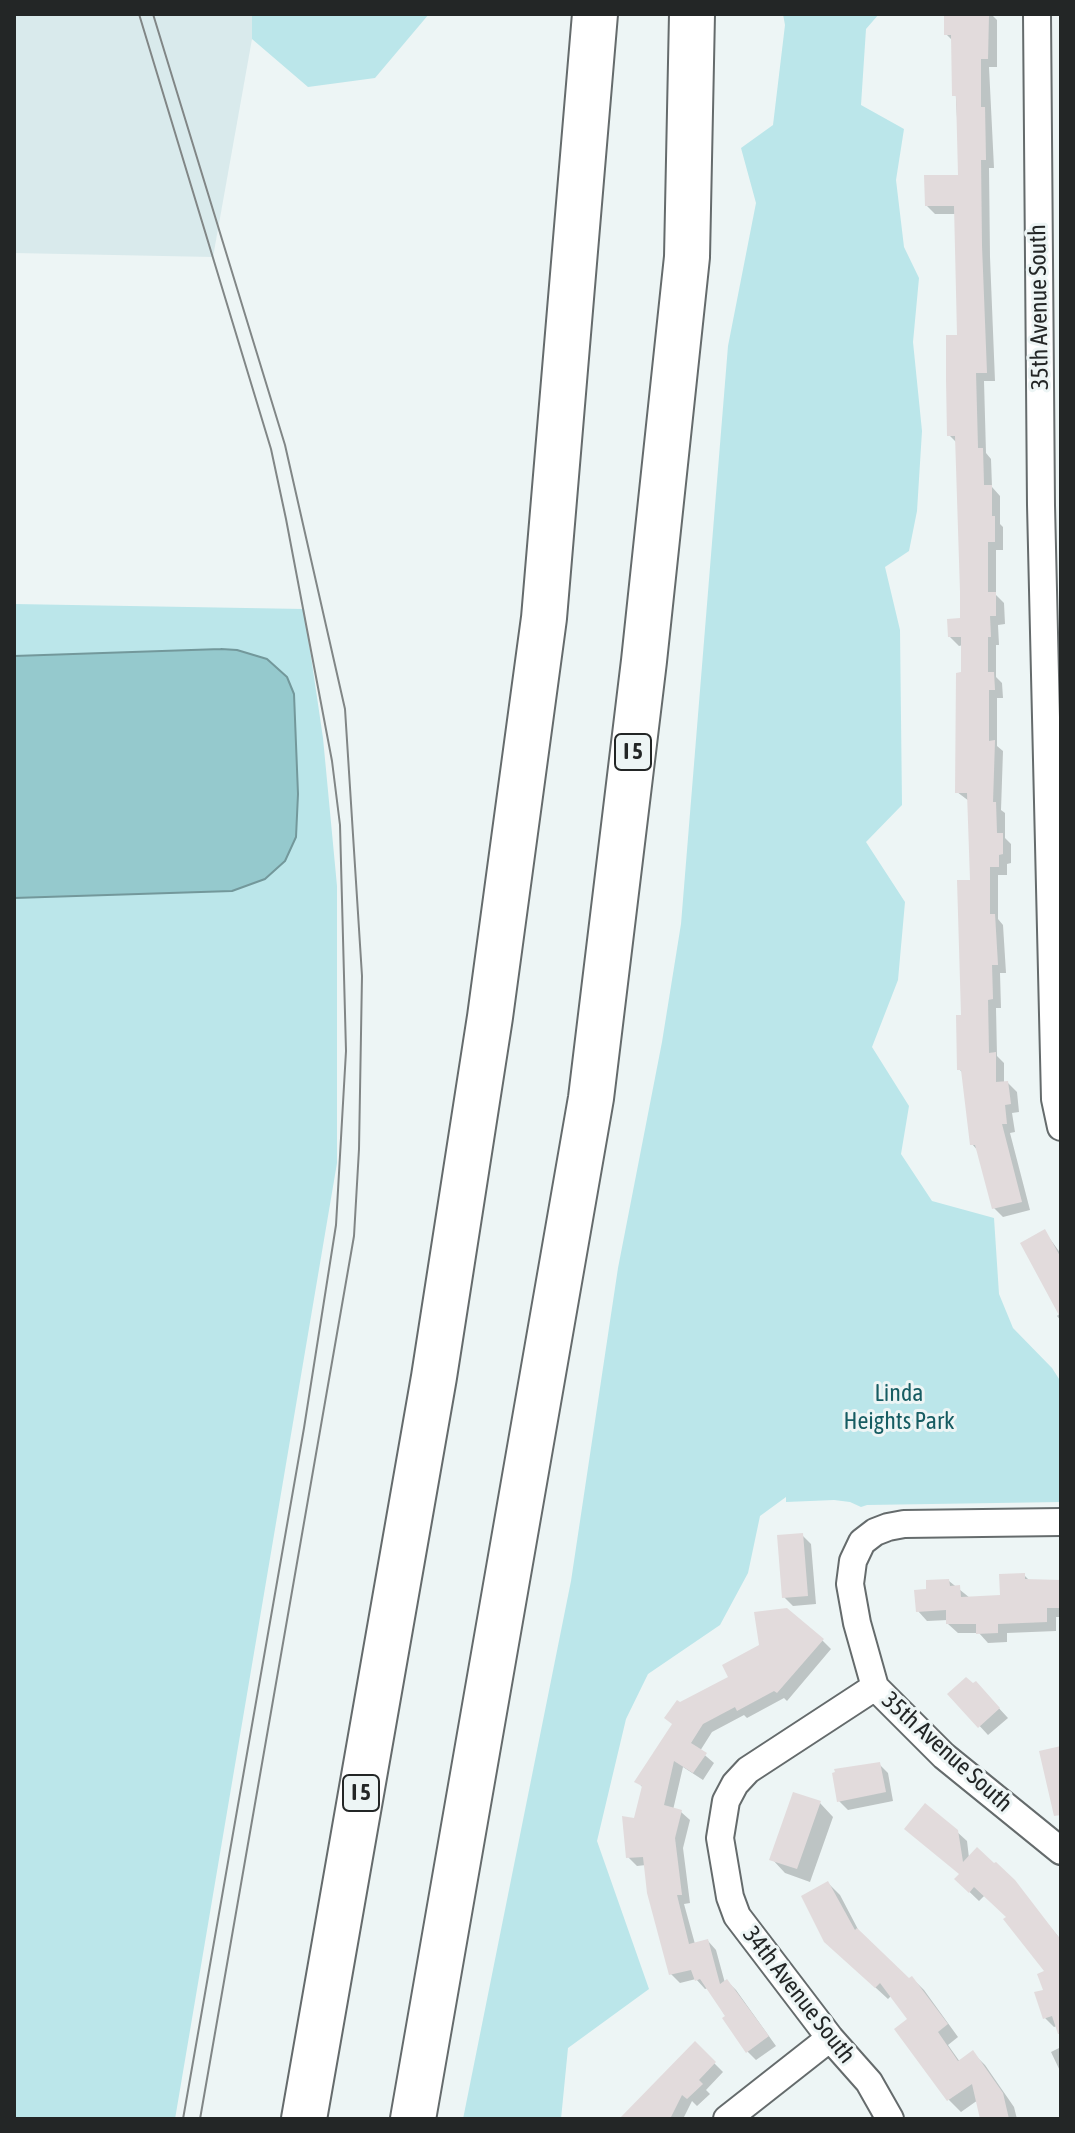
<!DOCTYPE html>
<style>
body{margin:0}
#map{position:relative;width:1075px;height:2133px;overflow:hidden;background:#edf5f5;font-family:"Asap Condensed",sans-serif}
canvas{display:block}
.frame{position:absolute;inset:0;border:16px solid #232626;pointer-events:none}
</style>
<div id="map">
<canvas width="1075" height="2133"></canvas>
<div class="frame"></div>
</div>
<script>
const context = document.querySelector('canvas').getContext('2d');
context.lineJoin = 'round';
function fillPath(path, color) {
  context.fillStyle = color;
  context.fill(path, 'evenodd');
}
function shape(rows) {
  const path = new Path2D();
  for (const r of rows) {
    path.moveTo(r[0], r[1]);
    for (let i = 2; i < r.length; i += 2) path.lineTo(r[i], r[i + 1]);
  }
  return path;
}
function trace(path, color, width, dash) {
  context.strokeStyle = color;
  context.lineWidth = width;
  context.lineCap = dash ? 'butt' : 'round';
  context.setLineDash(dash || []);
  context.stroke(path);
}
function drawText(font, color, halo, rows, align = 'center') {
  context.font = font + ' "Asap Condensed",sans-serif';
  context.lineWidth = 6;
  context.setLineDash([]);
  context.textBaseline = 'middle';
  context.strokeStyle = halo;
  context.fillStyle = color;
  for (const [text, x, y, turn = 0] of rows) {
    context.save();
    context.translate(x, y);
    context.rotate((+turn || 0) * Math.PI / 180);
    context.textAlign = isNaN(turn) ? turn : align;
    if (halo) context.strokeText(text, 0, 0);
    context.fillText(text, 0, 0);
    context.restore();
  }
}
const built = shape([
 [14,14,252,14,252,39,213,257,14,253]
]);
const green = shape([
 [252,14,429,14,375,78,308,87,252,39],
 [783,14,879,14,866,29,861,105,904,129,896,180,904,247,919,278,913,342,922,431,917,511,909,551,885,567,900,630,902,805,866,842,905,902,898,980,872,1047,909,1106,901,1154,932,1201,994,1218,999,1294,1013,1328,1052,1368,1061,1382,1061,1502,867,1505,861,1507,850,1502,834,1500,786,1502,786,1497,760,1516,748,1573,720,1625,648,1674,626,1719,597,1841,649,1989,568,2048,561,2119,463,2119,571,1581,618,1268,662,1042,681,924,728,346,756,203,741,148,773,125,785,25],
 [14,604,304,609,323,738,337,886,337,1163,175,2119,14,2119]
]);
const water = shape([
 [221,649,237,650,267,659,287,677,294,694,298,794,296,837,285,861,265,879,232,891,14,898,14,656,221,649]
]);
const shadow = shape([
 [946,14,991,14,997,20,997,67,989,67,994,168,989,168,990,257,995,381,984,381,986,453,991,459,992,487,1000,496,1000,524,1003,527,1003,550,996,550,996,595,1004,603,1005,624,998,625,999,645,996,645,996,677,1002,683,1003,698,997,698,997,746,1003,751,1001,810,1005,813,1005,838,1011,844,1011,863,1007,864,1007,875,998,875,998,919,1003,925,1006,973,1000,973,1001,1008,996,1008,997,1056,1004,1063,1004,1084,1008,1083,1017,1092,1019,1112,1012,1113,1015,1132,1010,1133,1030,1210,1003,1217,994,1208,979,1152,972,1144,963,1073,959,1069,972,882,969,801,957,792,963,645,959,646,950,637,962,620,957,443,949,435,959,337,956,214,935,214,927,206,960,177,953,41,946,34],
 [1045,1232,1061,1254,1061,1321,1057,1316,1060,1313],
 [802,1535,811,1544,816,1604,793,1606,784,1597],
 [1024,1575,1030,1581,1061,1580,1061,1617,1056,1617,1056,1631,1007,1633,1007,1642,988,1643,979,1633,958,1633,948,1624,948,1620,927,1621,918,1611,928,1591,949,1581,970,1598,1002,1597],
 [822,1640,831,1649,787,1701,784,1698,747,1718,744,1715,712,1732,700,1751,714,1763,703,1780,683,1767,673,1810,681,1812,690,1820,683,1848,690,1903,684,1904,695,1944,708,1941,716,1950,725,1983,727,1981,736,1990,776,2046,756,2060,747,2051,708,1988,705,1989,696,1979,680,1983,671,1974,646,1865,637,1866,628,1857,643,1788,637,1781,674,1725,680,1705],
 [984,1692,1008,1718,988,1735,950,1694],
 [879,1764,888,1773,893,1801,848,1810,839,1801],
 [820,1803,833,1817,810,1882,785,1873,772,1859],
 [956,1831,967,1841,969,1858,1014,1882,1061,1940,1061,2038,1057,2026,1054,2027,1045,2018,1047,1972,1009,1918,985,1895,979,1901,956,1879,961,1875],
 [828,1883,840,1895,861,1935,909,1981,912,1978,924,1990,958,2037,948,2045,960,2062,973,2053,985,2065,1014,2107,1017,2119,982,2119,978,2100,961,2112,949,2100,897,2029,910,2019,892,1995,888,1999,839,1954],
 [695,2044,723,2072,706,2090,710,2094,697,2106,692,2101,683,2119,625,2119],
 [1061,2047,1061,2073,1051,2052]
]);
const building = shape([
 [944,14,989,14,988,59,981,59,981,107,985,107,986,160,981,160,982,246,987,373,976,373,978,448,983,448,984,485,992,485,992,516,995,516,995,542,988,542,988,592,996,592,996,616,990,616,991,637,988,637,988,672,994,672,995,690,989,690,989,741,995,740,993,802,996,802,997,833,1003,833,1003,854,999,855,999,867,990,867,990,914,995,914,998,965,992,965,993,999,988,1000,989,1053,996,1052,996,1082,1008,1081,1011,1104,1005,1105,1007,1124,1002,1124,1022,1202,992,1209,975,1145,970,1145,961,1070,957,1070,956,1015,961,1015,957,880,970,880,967,793,955,793,956,673,961,672,961,637,948,637,947,619,960,618,960,592,955,436,947,436,946,380,946,335,957,335,954,206,925,206,924,175,958,175,956,96,952,96,951,35,944,35],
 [1045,1229,1061,1258,1061,1319,1020,1243],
 [803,1533,808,1596,782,1598,777,1535],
 [1025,1573,1025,1579,1061,1580,1061,1608,1047,1608,1047,1622,998,1624,998,1633,976,1634,976,1624,946,1624,946,1610,916,1612,914,1590,926,1589,926,1580,949,1579,950,1586,960,1585,961,1597,1000,1595,999,1574],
 [787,1608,824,1639,777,1693,774,1691,737,1711,735,1707,703,1724,691,1743,707,1753,693,1773,674,1761,664,1805,682,1810,675,1838,682,1895,677,1895,689,1944,708,1939,720,1984,727,1979,769,2036,746,2053,722,2018,725,2016,700,1979,695,1981,691,1970,669,1975,647,1893,643,1857,626,1858,622,1816,634,1818,642,1786,634,1782,672,1724,664,1718,677,1700,680,1702,728,1677,722,1665,759,1645,754,1612],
 [966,1677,973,1683,976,1681,1000,1708,978,1728,947,1694],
 [1061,1746,1061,1815,1054,1816,1039,1751],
 [880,1762,886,1792,837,1802,832,1773,835,1772,834,1769],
 [793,1792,821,1801,797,1869,769,1860],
 [925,1803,958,1830,963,1862,977,1847,994,1863,996,1862,1015,1880,1061,1940,1061,2034,1058,2034,1052,2016,1043,2019,1034,1992,1043,1990,1037,1974,1044,1971,1003,1919,1006,1917,974,1887,969,1893,954,1879,959,1874,904,1829],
 [828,1881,855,1930,857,1928,909,1978,912,1976,948,2024,938,2032,958,2061,973,2050,1003,2093,1009,2119,980,2119,972,2084,947,2101,894,2029,907,2019,880,1983,875,1988,824,1942,801,1896],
 [695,2041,716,2062,699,2080,703,2084,687,2099,682,2095,670,2119,619,2119]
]);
const street = shape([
 [1037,14,1041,505,1055,1099,1061,1127],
 [1061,1522,904,1524,888,1527,875,1532,862,1542,853,1561,850,1584,857,1623,875,1687,944,1756,1061,1851],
 [875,1687,748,1770,735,1784,726,1801,720,1838,730,1897,737,1916,830,2038,869,2082,890,2119],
 [727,2119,830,2038]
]);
const highway = shape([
 [304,2119,434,1377,490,1017,544,618,595,14],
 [413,2119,591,1098,644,661,687,257,692,14]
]);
const tram = shape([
 [139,14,271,449,286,519,332,761,340,825,346,1051,336,1225,304,1428,183,2119],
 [153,14,285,445,345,709,362,976,359,1149,354,1236,200,2119]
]);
const shields = [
 [633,752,36],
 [361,1793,36]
];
const shieldNames = [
 ["I 5",633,752],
 ["I 5",361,1793]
];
const streetNames = [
 ["35th Avenue South",1039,307,-91],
 ["35th Avenue South",947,1752,42],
 ["34th Avenue South",799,1995,52]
];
const parkNames = [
 ["Linda",899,1393],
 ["Heights Park",899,1421]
];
fillPath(built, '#d9eaec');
fillPath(green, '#bbe6ea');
fillPath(water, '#95c9cd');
trace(water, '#73989b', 2);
fillPath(shadow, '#0003');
fillPath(building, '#e2dbdc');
trace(street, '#656b6c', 30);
trace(highway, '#656b6c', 48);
trace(street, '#fff', 26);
trace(highway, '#fff', 44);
trace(tram, '#818686', 2);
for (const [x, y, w] of shields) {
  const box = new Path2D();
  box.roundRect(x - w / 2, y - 18, w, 36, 6);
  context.fillStyle = '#edf5f5';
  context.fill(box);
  trace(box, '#232626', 2);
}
drawText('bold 22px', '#232626', null, shieldNames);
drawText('24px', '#232626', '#edf5f5', streetNames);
drawText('24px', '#165c62', '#edf5f5', parkNames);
</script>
